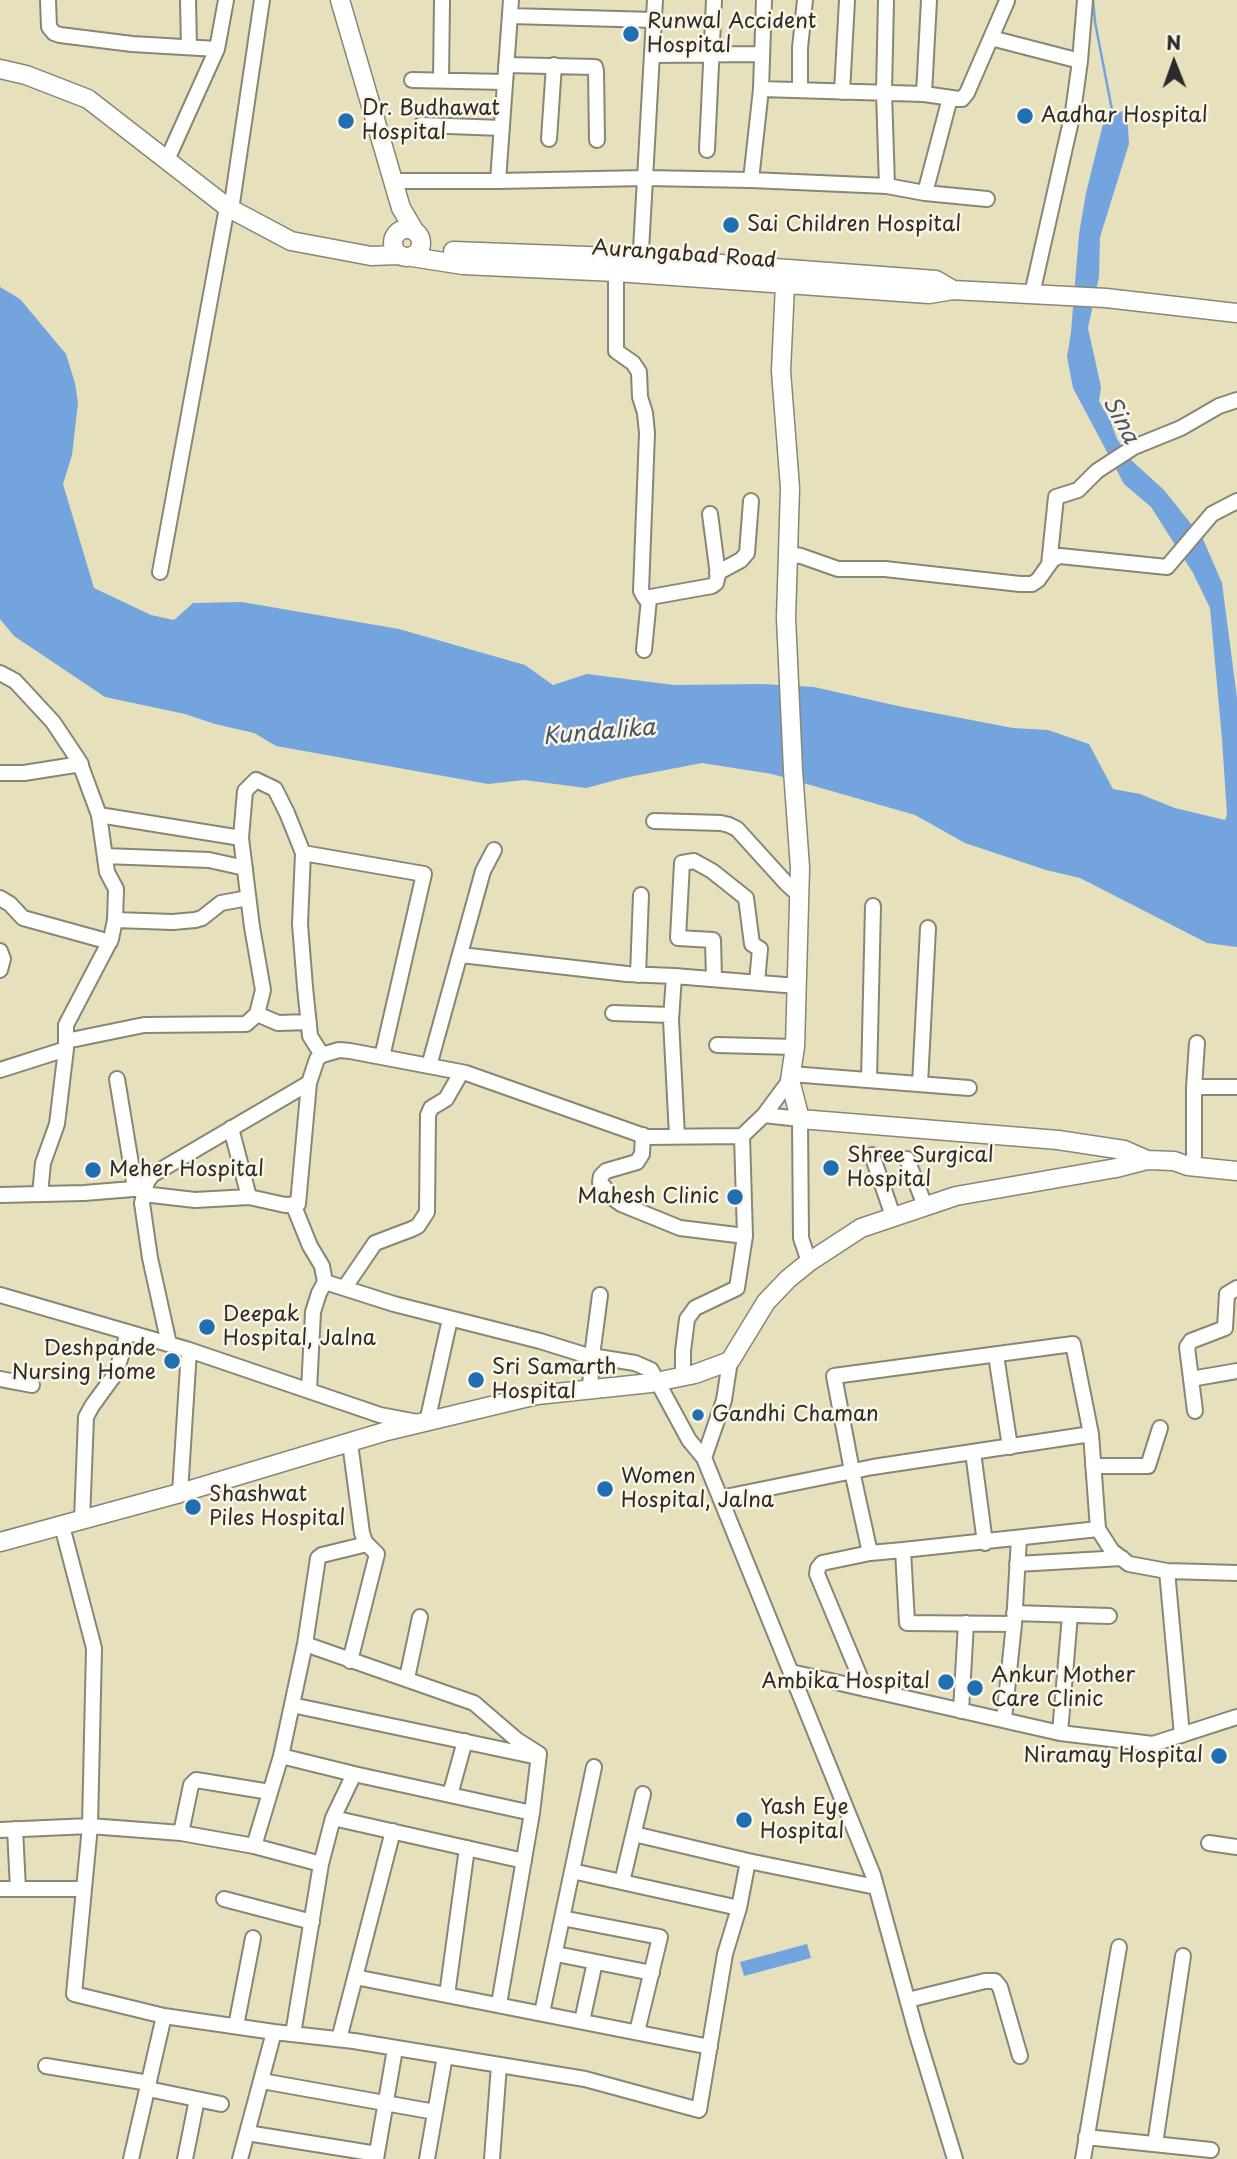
<!DOCTYPE html>
<style>
body{margin:0}
#map{position:relative;width:1237px;height:2159px;overflow:hidden;background:#e6e0bd;font-family:"Playpen Sans",sans-serif}
canvas{display:block}
.north{position:absolute;left:1139px;top:28px;width:70px;height:70px;-webkit-text-stroke:5px #fcf5e5;paint-order:stroke;rotate:359deg;font-size:19px;font-weight:700;line-height:28px;text-align:center;color:#2b2b2b}
.north::after{content:'';display:block;margin:auto;width:24px;height:32px;background:#2b2b2b;clip-path:polygon(50% 0,100% 100%,50% 72%,0 100%)}
</style>
<div id="map">
<canvas width="1237" height="2159"></canvas>
<div class="north">N</div>
</div>
<script>
const context = document.querySelector('canvas').getContext('2d');
context.lineJoin = 'round';
function fillPath(path, color) {
  context.fillStyle = color;
  context.fill(path, 'evenodd');
}
function shape(rows) {
  const path = new Path2D();
  for (const r of rows) {
    if (r.length === 3) {
      path.moveTo(r[0] + r[2], r[1]);
      path.arc(r[0], r[1], r[2], 0, 2 * Math.PI);
      continue;
    }
    path.moveTo(r[0], r[1]);
    for (let i = 2; i < r.length; i += 2) path.lineTo(r[i], r[i + 1]);
  }
  return path;
}
function trace(path, color, width, dash) {
  context.strokeStyle = color;
  context.lineWidth = width;
  context.lineCap = dash ? 'butt' : 'round';
  context.setLineDash(dash || []);
  context.stroke(path);
}
function drawText(font, color, halo, rows, align = 'center') {
  context.font = font + ' "Playpen Sans",sans-serif';
  context.lineWidth = 5;
  context.setLineDash([]);
  context.textBaseline = 'middle';
  context.strokeStyle = halo;
  context.fillStyle = color;
  for (const [text, x, y, turn = 0] of rows) {
    context.save();
    context.translate(x, y);
    context.rotate((+turn || 0) * Math.PI / 180);
    context.textAlign = isNaN(turn) ? turn : align;
    if (halo) context.strokeText(text, 0, 0);
    context.fillText(text, 0, 0);
    context.restore();
  }
}
const water = shape([
 [1127,110,1129,144,1100,237,1099,277,1088,328,1101,387,1099,401,1110,420,1117,439,1131,460,1164,490,1203,539,1222,583,1237,698,1237,947,1207,943,1080,878,1046,870,965,843,915,815,772,774,702,763,624,778,586,788,524,780,488,784,276,746,254,733,215,724,185,714,105,697,14,636,0,619,0,287,20,299,66,354,75,383,78,403,72,455,63,484,94,588,151,615,174,620,193,603,242,602,399,629,525,665,553,685,587,674,674,685,762,684,814,687,898,706,1013,728,1048,730,1089,744,1113,789,1140,794,1175,808,1225,820,1227,815,1222,739,1210,608,1193,573,1151,507,1124,484,1073,388,1067,357,1071,332,1079,234,1086,193,1105,116],
 [807,1944,811,1958,744,1976,740,1962]
]);
const stream = shape([
 [1093,0,1095,22,1112,110,1110,118]
]);
const minor = shape([
 [48,0,49,27,54,33,60,35,132,44,217,49],
 [188,0,189,47],
 [511,0,498,181,645,178,751,180,887,186,925,193,987,199],
 [764,0,761,89,924,94,959,99,962,99,967,93,1007,1],
 [886,0,884,92,887,186],
 [510,16,654,20],
 [991,38,1080,61],
 [652,55,762,54],
 [506,65,595,67,596,71,597,140],
 [412,80,505,82],
 [441,80,442,0],
 [800,90,800,48,805,0],
 [842,92,847,0],
 [924,94,929,0],
 [421,125,502,128],
 [549,139,554,65],
 [707,150,714,0],
 [167,160,217,49,226,0],
 [751,180,761,89],
 [394,181,498,181],
 [925,193,950,98],
 [231,210,262,0],
 [640,268,655,0],
 [616,272,616,351,633,363,639,372,640,397,645,413,647,433,641,591,645,598,712,586,716,583,718,575,710,514],
 [1032,294,1073,112,1080,61,1085,0],
 [787,554,801,556,838,569,885,569,1020,584,1032,584,1038,580,1053,559,1060,556,1167,567,1212,514,1237,501],
 [1049,565,1056,497,1078,490,1097,471,1134,447,1181,428,1219,406,1237,400],
 [160,572,227,207],
 [717,573,741,560,747,553,751,501],
 [644,650,649,599],
 [0,673,15,681,53,722,79,761,99,815,107,872,116,889,115,920,111,939,66,1025,66,1048],
 [0,773,24,773,81,764],
 [99,815,241,838],
 [654,821,721,823,729,825,737,829,786,883,799,895],
 [105,856,209,860,245,868],
 [0,898,10,904,23,918,110,942],
 [115,920,173,922,195,920,202,918,221,903,248,898],
 [0,951,3,959,0,970],
 [461,955,627,974,674,976],
 [638,975,641,895],
 [714,979,713,940,678,938,682,863,694,861,712,871,746,898,752,944,760,949,757,982],
 [613,1013,671,1015],
 [257,1014,278,1023,309,1022],
 [66,1041,144,1025,246,1024,257,1014,263,990,252,927,241,838,245,791,256,780,275,789,287,813,303,853],
 [717,1045,795,1047],
 [322,1055,310,1036,305,987,300,924,303,853,424,874,382,1057],
 [429,1066,483,871,494,850],
 [0,1070,66,1049,57,1124,43,1163,40,1194],
 [791,1074,969,1088],
 [117,1079,135,1188],
 [869,1080,873,906],
 [920,1084,928,928],
 [1194,1087,1237,1087],
 [764,1115,800,1119,801,1238,809,1262],
 [231,1128,249,1197,285,1205,298,1204,309,1083],
 [643,1135,642,1154,637,1162,606,1171,601,1176,600,1182,613,1198,621,1204,680,1228,745,1236],
 [677,1136,671,1020,674,976,797,986],
 [872,1155,893,1216],
 [1194,1156,1194,1087,1197,1043],
 [907,1159,925,1206],
 [143,1194,195,1200,249,1197],
 [0,1195,84,1193,145,1188],
 [293,1204,310,1246,322,1266,325,1282,319,1293,313,1312,309,1390],
 [325,1282,394,1304,540,1341,585,1355,635,1363,651,1370,689,1440,704,1458,873,1875,917,2035,955,2159],
 [345,1287,375,1243,412,1229,418,1226,427,1212,428,1115,431,1108,446,1099,461,1073],
 [0,1295,189,1350,380,1415,417,1422],
 [169,1344,150,1258,142,1203,147,1182,152,1175,309,1083,317,1059,322,1055,339,1050,350,1051,466,1073,647,1137,742,1136,764,1115,790,1080],
 [996,1355,1010,1447],
 [683,1376,683,1351,687,1319,695,1308,737,1288,745,1236,742,1136],
 [0,1379,32,1385],
 [1191,1379,1237,1371],
 [590,1388,592,1356,600,1295],
 [1195,1411,1187,1347,1191,1341,1225,1328,1227,1294,1237,1288],
 [427,1422,450,1319],
 [350,1443,362,1533,365,1542,377,1554,350,1661],
 [973,1452,985,1543],
 [704,1458,724,1400,730,1361],
 [1093,1466,1148,1466,1160,1428],
 [180,1493,189,1350],
 [720,1498,873,1467,1091,1434],
 [82,1520,86,1417,92,1406,116,1373,128,1332],
 [62,1526,94,1648,90,1826,74,1994,164,2016],
 [1098,1529,1112,1551,1129,1564,1167,1571,1237,1573],
 [870,1553,852,1471,834,1376,1073,1344,1091,1434,1098,1529,903,1550,907,1623,1014,1624],
 [1017,1564,1122,1558],
 [1167,1571,1182,1735],
 [1014,1613,1109,1616],
 [305,1644,318,1558,322,1555,367,1544],
 [791,1672,1060,1733,1153,1744,1237,1717],
 [407,1678,420,1617],
 [865,1689,817,1574,818,1568,822,1563,870,1553,903,1550],
 [292,1705,538,1757],
 [961,1711,966,1623],
 [1004,1719,1014,1624,1019,1538],
 [1060,1733,1070,1615],
 [354,1774,281,1756,305,1644,474,1703,517,1740,539,1754,532,1813],
 [450,1795,465,1741],
 [333,1818,524,1861],
 [15,1829,18,1889],
 [0,1830,90,1826,181,1833,254,1846,321,1864],
 [181,1833,191,1785,196,1780,270,1792],
 [634,1834,748,1861],
 [1209,1843,1237,1847],
 [254,1846,281,1756],
 [572,1871,739,1908],
 [622,1882,643,1794],
 [0,1889,84,1889],
 [224,1899,312,1922],
 [562,1918,660,1937,637,2032],
 [556,1954,652,1973],
 [355,1977,710,2047],
 [447,1995,467,1848],
 [908,2000,985,1981,995,1981,1000,1987,1020,2056],
 [542,2013,594,1767],
 [582,2021,595,1962],
 [236,2026,253,1938],
 [293,2034,321,1864,333,1818,354,1774,532,1813,499,2004],
 [339,2039,393,1831],
 [46,2066,149,2083],
 [262,2081,435,2112],
 [148,2089,221,2104],
 [247,2133,377,2154],
 [1086,2137,1211,2150],
 [1155,2144,1183,1956],
 [131,2159,164,2016,274,2032,354,2041,585,2079,699,2110,725,1954,739,1908,748,1861,876,1887],
 [185,2159,197,2099],
 [240,2159,274,2032],
 [376,2159,395,2049],
 [427,2159,445,2056],
 [492,2159,499,2065],
 [1083,2159,1119,1947]
]);
const major = shape([
 [340,0,401,208,414,230],
 [0,69,26,75,88,99,227,207,291,241,371,256,398,255],
 [407,243,14],
 [453,251,640,258,936,280,953,290],
 [412,257,463,265,616,272,929,294,953,290,1106,298,1237,313],
 [785,285,781,371,790,488,786,618,793,770,800,868,795,1047,790,1080,800,1119,1058,1140,1124,1150,1147,1160],
 [0,1542,180,1493,387,1431,537,1395,651,1383,695,1374,730,1361,766,1302,788,1279,809,1262,861,1228,956,1196,1116,1168,1147,1160,1174,1161,1188,1166,1237,1171]
]);
const markers = [
 [631,34,9,"#1f6fb2"],
 [1025,116,9,"#1f6fb2"],
 [346,121,9,"#1f6fb2"],
 [731,225,9,"#1f6fb2"],
 [831,1168,9,"#1f6fb2"],
 [93,1170,9,"#1f6fb2"],
 [735,1197,9,"#1f6fb2"],
 [207,1327,9,"#1f6fb2"],
 [172,1361,9,"#1f6fb2"],
 [476,1380,9,"#1f6fb2"],
 [698,1415,7,"#1f6fb2"],
 [605,1489,9,"#1f6fb2"],
 [193,1507,9,"#1f6fb2"],
 [946,1682,9,"#1f6fb2"],
 [975,1688,9,"#1f6fb2"],
 [1219,1756,9,"#1f6fb2"],
 [744,1820,9,"#1f6fb2"]
];
const poiNames = [
 ["Runwal Accident",647,22],
 ["Hospital",647,46],
 ["Dr. Budhawat",362,109],
 ["Hospital",362,133],
 ["Aadhar Hospital",1041,116],
 ["Sai Children Hospital",747,225],
 ["Shree Surgical",847,1156],
 ["Hospital",847,1180],
 ["Meher Hospital",109,1170],
 ["Mahesh Clinic",719,1197,"right"],
 ["Deepak",223,1315],
 ["Hospital, Jalna",223,1339],
 ["Deshpande",156,1349,"right"],
 ["Nursing Home",156,1373,"right"],
 ["Sri Samarth",492,1368],
 ["Hospital",492,1392],
 ["Gandhi Chaman",712,1415],
 ["Women",621,1477],
 ["Hospital, Jalna",621,1501],
 ["Shashwat",209,1495],
 ["Piles Hospital",209,1519],
 ["Ankur Mother",991,1676],
 ["Care Clinic",991,1700],
 ["Ambika Hospital",930,1682,"right"],
 ["Niramay Hospital",1203,1756,"right"],
 ["Yash Eye",760,1808],
 ["Hospital",760,1832]
];
const streetNames = [
 ["Aurangabad Road",684,255,4]
];
const waterNames = [
 ["Sina",1120,420,62],
 ["Kundalika",599,733,-5]
];
fillPath(water, '#74a4de');
trace(stream, '#74a4de', 2.5);
trace(minor, '#888674', 18);
trace(major, '#888674', 21);
trace(minor, '#fff', 14);
trace(major, '#fff', 18);
for (const [x, y, r, color] of markers) {
  const dot = new Path2D();
  dot.arc(x, y, r, 0, 2 * Math.PI);
  context.fillStyle = color;
  context.fill(dot);
  trace(dot, '#fcf5e5', 2.5);
}
drawText('21px', '#2b2b2b', '#fcf5e5', poiNames, 'left');
drawText('21px', '#2b2b2b', '#fcf5e5', streetNames);
drawText('italic 23px', '#45556a', '#fcf5e5', waterNames);
</script>
